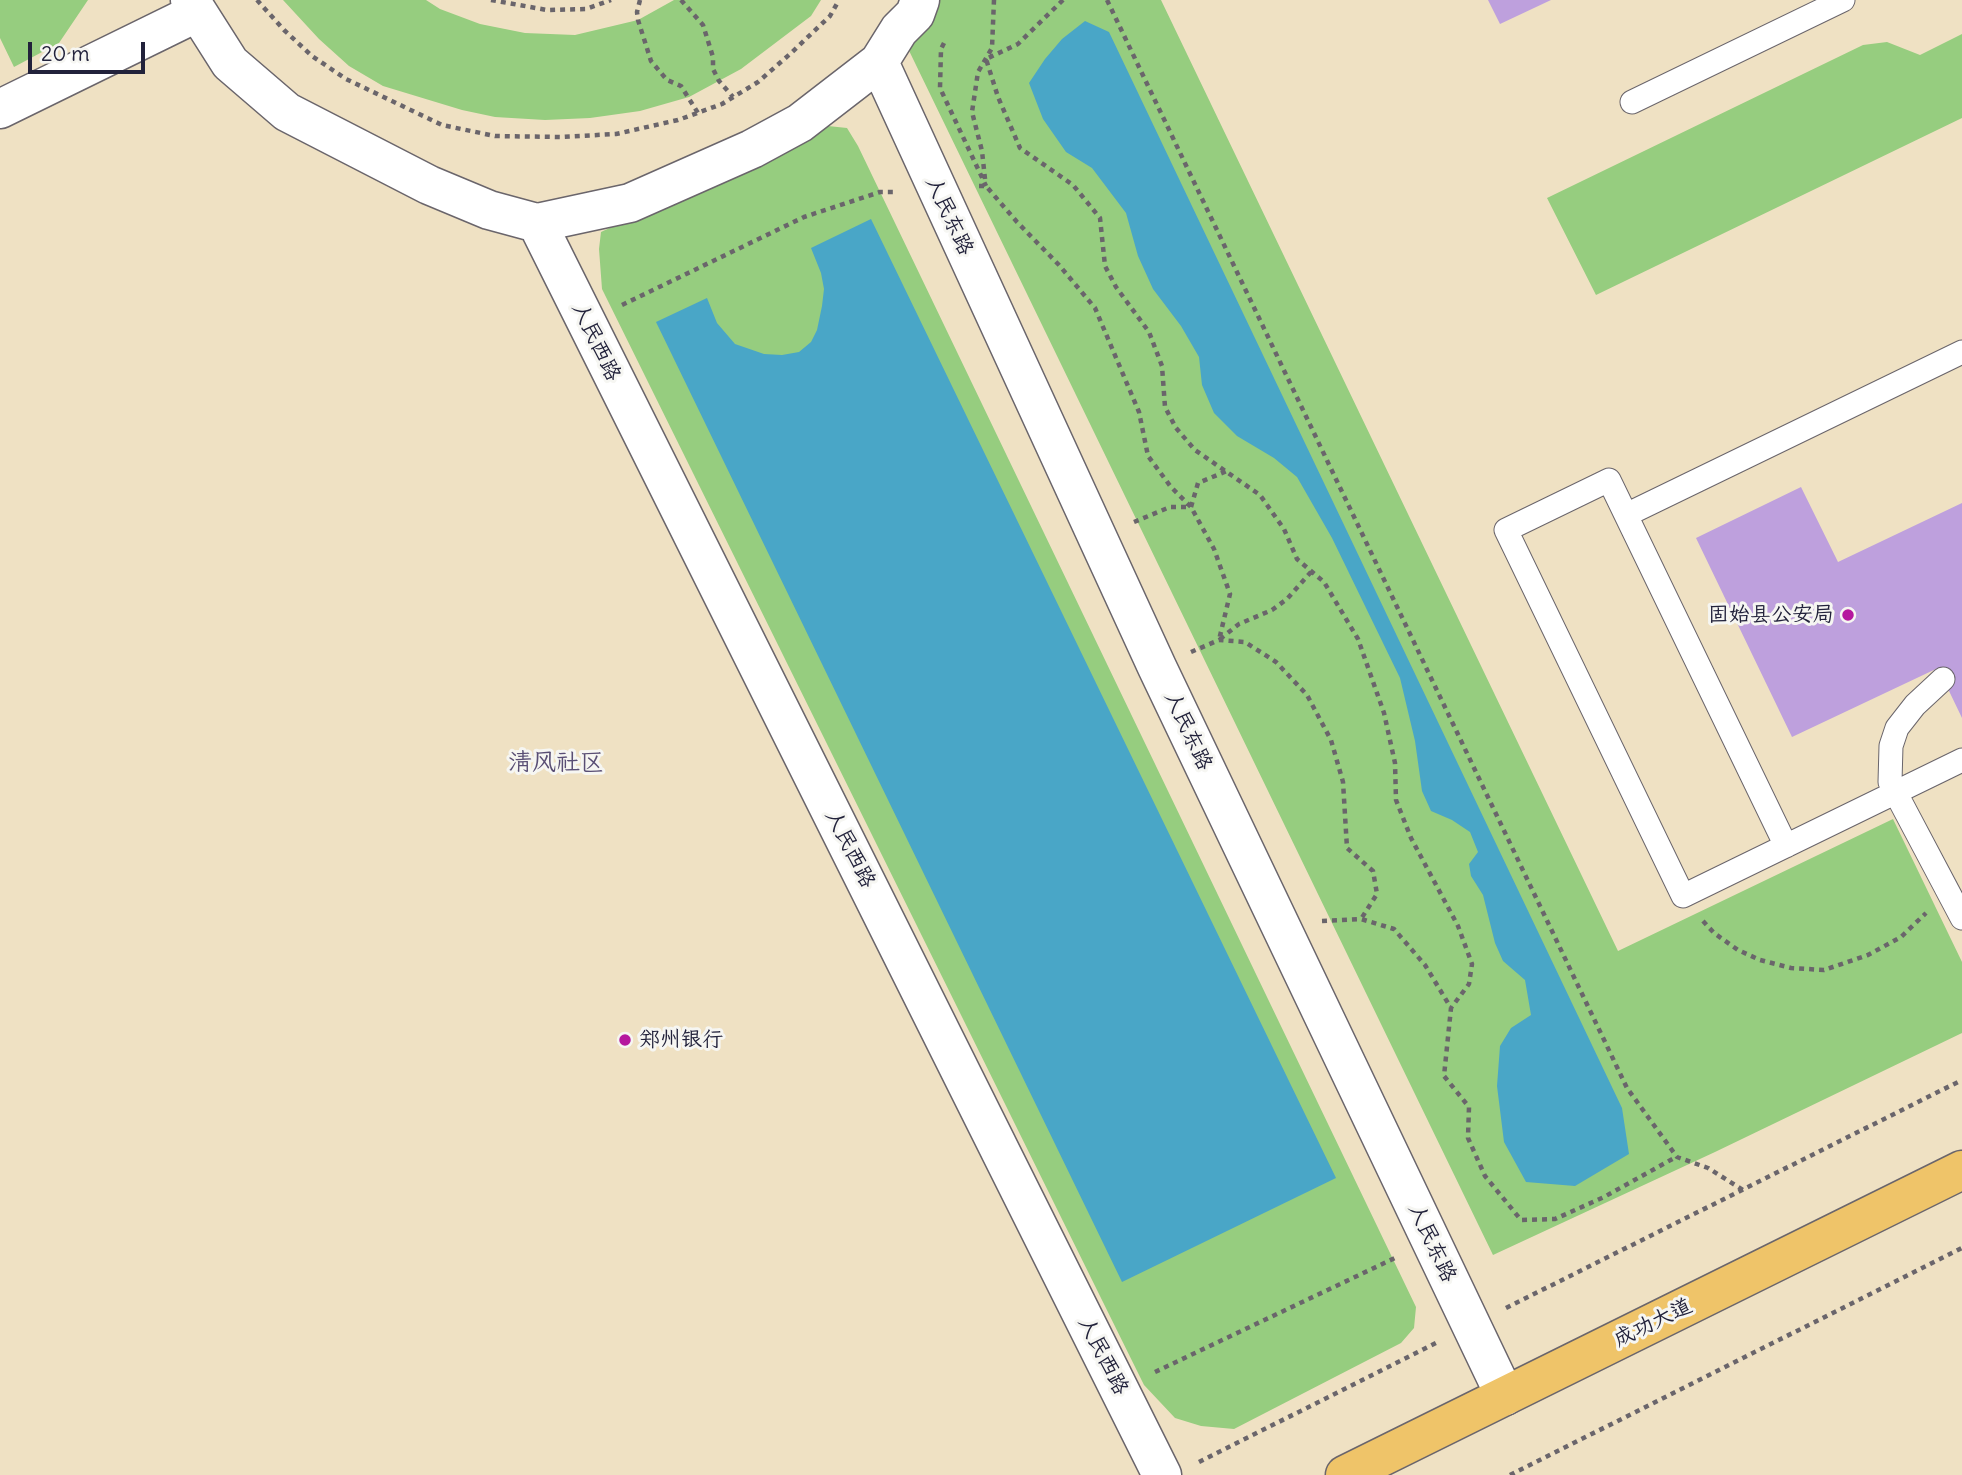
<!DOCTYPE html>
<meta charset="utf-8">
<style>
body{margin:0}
#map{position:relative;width:1962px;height:1475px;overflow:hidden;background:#efe1c3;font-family:Delius,sans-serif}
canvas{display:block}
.scale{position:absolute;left:28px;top:42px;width:117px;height:32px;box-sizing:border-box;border:4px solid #22223b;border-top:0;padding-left:9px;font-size:21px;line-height:24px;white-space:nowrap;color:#22223b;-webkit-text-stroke:5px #f6f6f2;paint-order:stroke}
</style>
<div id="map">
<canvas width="1962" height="1475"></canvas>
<div class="scale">20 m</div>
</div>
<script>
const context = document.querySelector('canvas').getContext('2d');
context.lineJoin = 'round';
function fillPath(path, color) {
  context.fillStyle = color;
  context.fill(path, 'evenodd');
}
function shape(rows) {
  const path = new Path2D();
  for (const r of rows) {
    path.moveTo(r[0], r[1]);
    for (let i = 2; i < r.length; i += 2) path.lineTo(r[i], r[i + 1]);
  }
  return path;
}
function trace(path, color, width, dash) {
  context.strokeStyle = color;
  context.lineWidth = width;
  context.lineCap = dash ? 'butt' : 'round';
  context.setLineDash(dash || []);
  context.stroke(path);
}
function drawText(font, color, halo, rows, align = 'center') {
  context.font = font + ' Delius,"LXGW WenKai TC",sans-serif';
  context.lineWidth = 6;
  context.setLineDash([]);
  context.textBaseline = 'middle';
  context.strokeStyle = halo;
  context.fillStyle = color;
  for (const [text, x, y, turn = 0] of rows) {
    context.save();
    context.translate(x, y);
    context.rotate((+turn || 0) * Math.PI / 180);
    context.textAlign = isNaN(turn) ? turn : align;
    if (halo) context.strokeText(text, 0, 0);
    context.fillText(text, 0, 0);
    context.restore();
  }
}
const green = shape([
 [0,0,88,0,59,43,14,67,0,38],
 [283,0,426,0,440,9,480,24,525,33,575,35,638,20,674,0,821,0,811,16,741,69,689,97,640,111,590,118,545,120,495,117,462,110,383,86,349,66,319,39],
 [920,0,1161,0,1618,951,1893,819,1962,962,1962,1033,1715,1152,1493,1255,899,30],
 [1962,34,1962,118,1596,295,1547,198,1863,45,1887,42,1920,55],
 [828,126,847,128,858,146,1416,1307,1414,1328,1401,1343,1234,1429,1201,1426,1175,1418,1144,1385,602,289,599,249,601,232]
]);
const water = shape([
 [1085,21,1109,32,1622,1108,1629,1154,1575,1186,1526,1182,1504,1142,1497,1086,1500,1046,1511,1028,1531,1015,1525,980,1503,961,1495,943,1483,895,1471,876,1469,864,1478,852,1470,832,1452,820,1431,811,1422,791,1415,741,1400,678,1332,538,1297,477,1274,458,1237,436,1214,413,1202,385,1199,357,1181,326,1153,289,1138,256,1126,213,1092,168,1066,152,1043,119,1029,83,1045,59,1062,39],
 [871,219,1336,1178,1122,1282,656,322,707,298,717,323,735,344,764,354,782,355,799,352,811,342,817,330,822,306,824,289,821,273,811,248]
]);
const building = shape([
 [1488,0,1551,0,1500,24],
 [1801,487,1838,562,1962,503,1962,718,1938,668,1792,737,1696,538]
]);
const path = shape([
 [257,0,284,30,312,56,346,79,442,125,495,136,560,137,616,134,678,120,722,104,758,82,790,54,830,16,839,0],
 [491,0,547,10,586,9,611,0],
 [640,0,637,12,638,20,651,61,667,80,681,86,698,113],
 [681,0,703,25,713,57,713,69,719,81,733,97],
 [1063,0,1018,44,986,59,998,97,1020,148,1073,185,1100,218,1105,266,1116,287,1149,332,1162,366,1165,407,1176,428,1195,450,1260,495,1284,529,1297,559,1324,582,1358,639,1384,713,1395,763,1396,800,1411,838,1458,926,1472,964,1469,984,1451,1008],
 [1107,0,1627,1088,1677,1157,1708,1168,1743,1190],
 [944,43,941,49,940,88,986,186],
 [985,179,982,151,972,112,978,72,992,48,994,0],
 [979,186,986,186,1017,222,1059,265,1095,308,1139,412,1148,456,1171,487,1191,507,1214,549,1230,594,1219,640],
 [622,305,804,217,880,192,897,192],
 [1134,522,1170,507,1191,507,1198,483,1227,471],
 [1220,639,1239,624,1272,610,1287,599,1311,572],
 [1191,652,1219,640,1245,642,1276,662,1307,695,1331,740,1343,782,1347,848,1373,871,1377,894,1361,919],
 [1322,921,1361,919,1394,929,1425,965,1451,1008,1444,1076,1469,1107,1468,1138,1485,1176,1521,1220,1555,1219,1604,1197,1676,1157],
 [1703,921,1714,933,1738,950,1760,960,1791,968,1824,970,1868,955,1901,937,1926,913],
 [1506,1308,1962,1080],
 [1155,1372,1397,1257],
 [1199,1462,1438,1342],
 [1510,1475,1962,1248]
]);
const lane = shape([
 [1632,102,1843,0],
 [1626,515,1962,352],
 [1943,679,1915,705,1897,728,1891,746,1890,782,1962,918],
 [1786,846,1609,480,1506,530,1683,896,1962,760]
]);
const street = shape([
 [190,0,230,63,287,112,429,185,489,210,537,223,630,203,752,149,800,123,879,62,899,30,915,14,920,0],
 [879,62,1157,667,1505,1396],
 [0,109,196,13],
 [537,223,1162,1475]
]);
const primary = shape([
 [1345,1475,1962,1170]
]);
const markers = [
 [1848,615,7,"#b5179e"],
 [625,1040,7,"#b5179e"]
];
const streetNames = [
 ["人民东路",949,216,65],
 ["人民西路",596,342,64],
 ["人民东路",1188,731,65],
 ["人民西路",850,849,63],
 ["人民东路",1432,1243,65],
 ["成功大道",1653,1323,-26],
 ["人民西路",1103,1356,63]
];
const poiNames = [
 ["固始县公安局",1834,615],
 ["郑州银行",639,1040,"left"]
];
const quarterNames = [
 ["清风社区",556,763]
];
fillPath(green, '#96cd7f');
fillPath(water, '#49a6c7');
fillPath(building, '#bea0dd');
trace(lane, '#6a656b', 25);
trace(street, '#6a656b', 41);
trace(primary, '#6a656b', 41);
trace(path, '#6a656b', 4.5, [5, 5]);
trace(lane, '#fff', 23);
trace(street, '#fff', 38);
trace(primary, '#efc469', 38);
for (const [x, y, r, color] of markers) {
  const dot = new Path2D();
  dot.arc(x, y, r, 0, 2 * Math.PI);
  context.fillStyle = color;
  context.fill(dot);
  trace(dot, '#f6f6f2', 2.5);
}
drawText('21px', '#22223b', '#f6f6f2', streetNames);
drawText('21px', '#22223b', '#f6f6f2', poiNames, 'right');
drawText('24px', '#594e74', '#f6f6f2', quarterNames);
</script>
